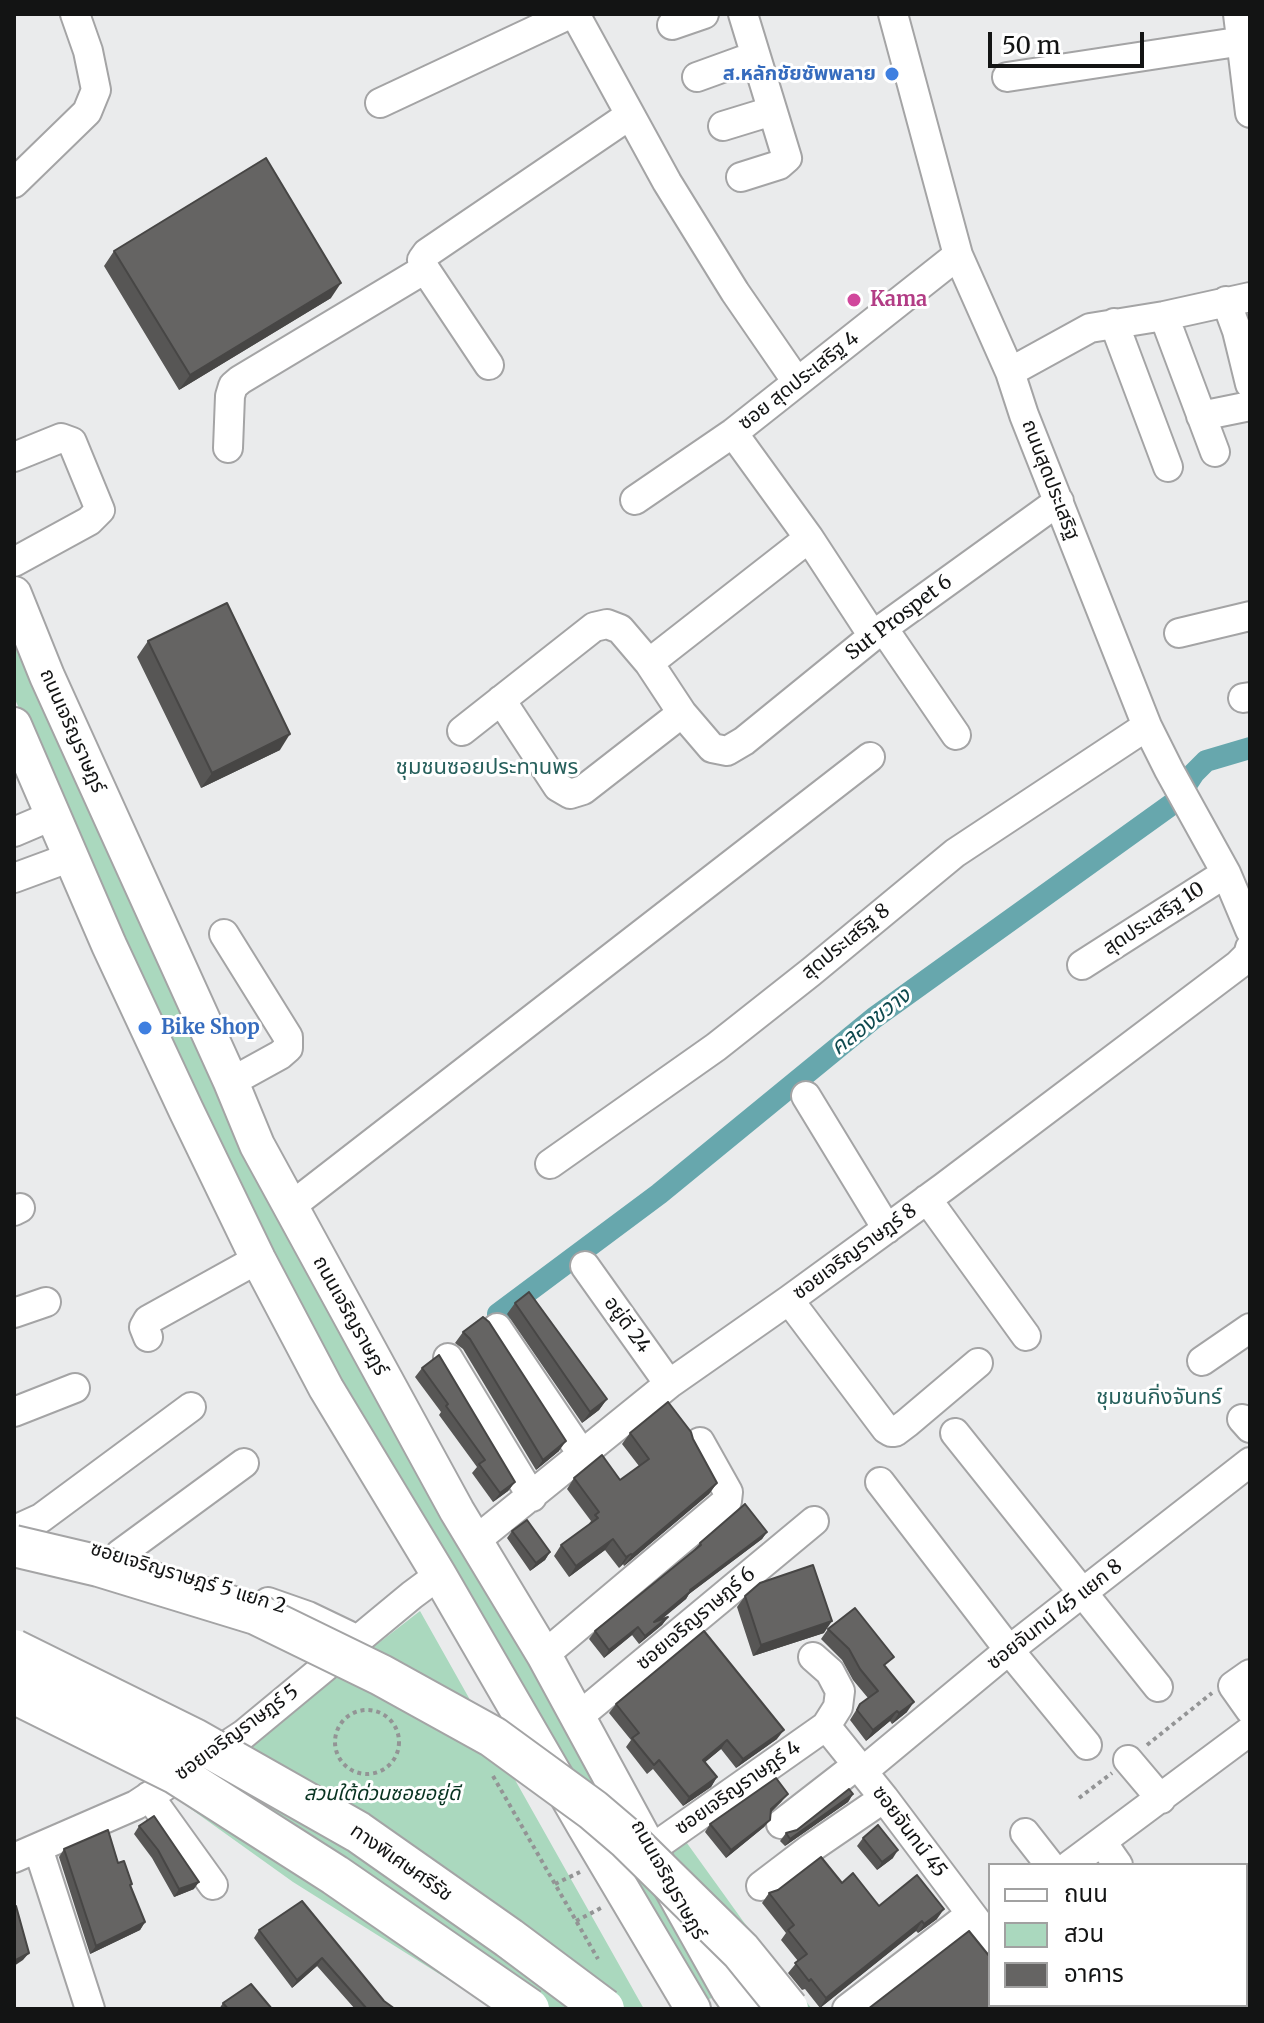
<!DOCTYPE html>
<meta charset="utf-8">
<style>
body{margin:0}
#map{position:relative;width:1264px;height:2023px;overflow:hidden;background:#eaebec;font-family:Merriweather,"Noto Sans Thai",serif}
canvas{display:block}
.frame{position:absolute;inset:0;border:16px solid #131414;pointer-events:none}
.legend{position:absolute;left:988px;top:1863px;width:260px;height:144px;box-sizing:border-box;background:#fff;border:2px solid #a1a1a1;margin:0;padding:10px 14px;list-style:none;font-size:24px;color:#131414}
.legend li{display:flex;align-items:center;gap:16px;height:40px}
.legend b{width:40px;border:2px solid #a1a1a1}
.scale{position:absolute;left:988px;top:32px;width:156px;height:36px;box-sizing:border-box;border:4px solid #131414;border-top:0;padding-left:10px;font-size:24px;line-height:28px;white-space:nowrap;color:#131414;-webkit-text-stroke:6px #fff;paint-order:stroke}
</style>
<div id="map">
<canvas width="1264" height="2023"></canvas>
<div class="frame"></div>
<ul class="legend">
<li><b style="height:10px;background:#fff"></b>ถนน</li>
<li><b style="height:22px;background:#aad8be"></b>สวน</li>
<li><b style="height:22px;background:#656463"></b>อาคาร</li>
</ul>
<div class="scale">50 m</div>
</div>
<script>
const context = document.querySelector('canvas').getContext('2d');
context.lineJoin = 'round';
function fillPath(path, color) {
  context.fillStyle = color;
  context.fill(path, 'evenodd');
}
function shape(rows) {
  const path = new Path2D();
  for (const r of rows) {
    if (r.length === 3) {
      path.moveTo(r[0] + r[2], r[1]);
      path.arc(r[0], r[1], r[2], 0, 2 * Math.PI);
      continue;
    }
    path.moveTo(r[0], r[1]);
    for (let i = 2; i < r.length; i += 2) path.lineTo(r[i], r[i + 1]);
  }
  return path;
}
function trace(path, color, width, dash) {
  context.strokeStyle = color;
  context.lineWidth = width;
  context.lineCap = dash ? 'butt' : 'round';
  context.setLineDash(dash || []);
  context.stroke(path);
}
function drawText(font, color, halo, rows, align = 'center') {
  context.font = font + ' Merriweather,"Noto Sans Thai",serif';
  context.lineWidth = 6;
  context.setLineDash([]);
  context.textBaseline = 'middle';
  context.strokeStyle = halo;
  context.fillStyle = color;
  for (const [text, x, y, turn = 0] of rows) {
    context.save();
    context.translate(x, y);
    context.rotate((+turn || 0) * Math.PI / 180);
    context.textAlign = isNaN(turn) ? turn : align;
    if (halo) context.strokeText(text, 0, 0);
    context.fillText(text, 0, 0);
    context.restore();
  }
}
const green = shape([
 [14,631,109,847,713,1987,712,1998,702,2001,302,1324,154,1016,14,697],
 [420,1611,644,2009,495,2009,293,1882,177,1799],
 [684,1839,743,1921,812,2009,752,2009,663,1851]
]);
const canal = shape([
 [498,1314,659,1194,874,1018,1175,802,1194,773,1206,761,1250,748]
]);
const path = shape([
 [367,1742,32],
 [1147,1745,1212,1693],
 [493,1776,598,1959],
 [1079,1798,1112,1773],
 [555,1884,580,1872],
 [576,1921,601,1908]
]);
const minor = shape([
 [575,14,667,182,735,292,797,382],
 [893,14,958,255,1010,372,1024,415,1147,726,1169,770,1226,873,1250,930],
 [1238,14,1250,113],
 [672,25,704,14],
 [697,77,755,56],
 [1007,77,1250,40],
 [380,103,570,14],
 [723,126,772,111],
 [741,177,779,165,787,158,743,14],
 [14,183,87,112,96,90,88,51,75,14],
 [1226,301,1237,331,1250,384],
 [1164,316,1215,452],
 [1114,323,1168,467],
 [489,365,425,269,422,260,427,253,630,115],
 [1010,372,1090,328,1164,316,1250,297],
 [1201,416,1250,406],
 [733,433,809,538,873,636],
 [228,448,230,396,233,386,240,380,425,269],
 [14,457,61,438,72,442,100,510,89,521,14,562],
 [635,500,733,433,958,255],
 [883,628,956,735],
 [1179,633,1250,616],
 [649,663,809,538],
 [1243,698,1250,697],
 [501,700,558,787,570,794,583,790,682,713],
 [462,731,594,627,607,624,620,629,649,663,682,713,712,748,727,751,744,741,883,628,1059,501],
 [14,832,54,815],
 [14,878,71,857],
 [224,934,288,1037,288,1048,280,1055,231,1082],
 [1082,965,1226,873],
 [806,1096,887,1229],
 [550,1164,716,1047,811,972,955,853,1147,726],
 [927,1199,1026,1336],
 [290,1207,870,757],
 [14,1211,20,1208],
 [585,1266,669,1384],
 [789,1300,886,1429,891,1432,895,1432,907,1423,978,1363],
 [14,1313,46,1302],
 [497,1328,582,1454],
 [148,1337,144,1327,148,1320,258,1259],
 [448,1358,532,1497],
 [1202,1361,1250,1328],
 [14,1412,75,1388],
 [1242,1419,1250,1428],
 [955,1433,1158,1687],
 [880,1482,1009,1650,1087,1745],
 [19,1528,41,1518,191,1407],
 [475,1541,669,1384,789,1300,944,1187,1238,965,1248,955,1250,948],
 [120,1554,244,1463],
 [268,1602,308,1616,358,1640],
 [544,1655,727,1501,728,1492,700,1442],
 [1250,1674,1233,1686,1250,1710],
 [578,1717,814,1521],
 [826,1726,884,1798,990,1939],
 [1128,1760,1161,1799],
 [862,1772,1009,1650,1250,1462],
 [149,1796,213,1885],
 [781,1824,857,1765],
 [1025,1833,1050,1865],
 [1102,1842,1118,1865],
 [38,1848,90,2009],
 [650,1850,826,1726,838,1707,840,1691,830,1672,813,1657],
 [14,1858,136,1805,244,1734,412,1595,439,1575],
 [1070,1865,1250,1731],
 [761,1886,811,1848,884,1798],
 [1246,1933,1250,1930],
 [1043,2005,1046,2009],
 [847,2009,971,1914],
 [1144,2009,1150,2005]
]);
const major = shape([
 [14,594,47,676,231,1082,257,1145,457,1511,544,1655,650,1850,728,1989,742,2009],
 [14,725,109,945,186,1110,258,1259,326,1388,439,1575,585,1827,693,2009]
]);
const highwayBridge = shape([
 [14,1546,99,1566,256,1614,381,1675,493,1737,593,1810,627,1839,741,1951,788,2009],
 [14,1650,194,1739,358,1832,509,1938,604,2009],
 [14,1693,175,1773,335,1875,529,2009]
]);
const wall = shape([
 [114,251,331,298,179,390,104,266],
 [148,641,280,750,201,788,137,657],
 [515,1303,607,1399,599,1410,582,1423,507,1314],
 [483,1317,559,1451,536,1470,463,1349,455,1343,463,1332],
 [422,1368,515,1482,508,1491,493,1502,472,1473,477,1467,439,1415,441,1412,415,1377],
 [630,1433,693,1439,717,1483,709,1494,624,1566,623,1564,619,1568,605,1550,569,1577,554,1556,561,1545,588,1525,591,1521,567,1489,574,1478,620,1480,639,1466,622,1444],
 [512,1531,550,1552,545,1560,530,1571,507,1538],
 [767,1532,762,1539,689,1594,686,1599,661,1619,668,1617,662,1625,639,1644,632,1635,604,1658,589,1639,595,1631,694,1550,700,1543],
 [745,1596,824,1633,753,1656,737,1607],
 [828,1629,887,1668,907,1712,892,1724,890,1721,866,1741,850,1720,860,1704,868,1698,853,1680,842,1660,821,1639],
 [616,1704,777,1739,736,1768,721,1749,705,1762,717,1777,711,1787,683,1806,653,1769,647,1774,626,1747,631,1740,609,1713],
 [853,1794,848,1802,785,1846,780,1841,786,1833,797,1830],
 [782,1801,771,1812,770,1820,764,1827,726,1858,705,1832,710,1824],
 [139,1826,194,1889,174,1897,152,1858,134,1834],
 [863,1838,893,1858,877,1870,857,1846],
 [64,1849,118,1863,132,1884,130,1886,145,1922,140,1930,90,1954,59,1857],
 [842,1883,879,1906,937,1919,918,1933,916,1931,820,2008,805,1989,802,1990,788,1973,798,1961,781,1940,786,1933,762,1903,769,1893],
 [302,1901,384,2001,395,2009,355,2009,317,1966,292,1988,254,1938,259,1930],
 [223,2003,272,2009,219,2009]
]);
const shadedWall = shape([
 [341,283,331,298,179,390,190,375],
 [290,734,280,750,201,788,212,773],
 [607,1399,599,1410,582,1423,590,1412],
 [566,1441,559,1451,536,1470,543,1460],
 [515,1482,508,1491,493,1502,500,1493],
 [717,1483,709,1494,624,1566,632,1555],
 [767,1532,762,1539,689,1594,686,1599,649,1630,654,1622,690,1590],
 [613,1539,605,1550,569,1577,576,1566],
 [550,1552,545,1560,530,1571,536,1563],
 [631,1554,623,1564,619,1568,626,1557],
 [668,1617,662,1625,639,1644,645,1636],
 [832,1621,824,1633,753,1656,761,1645],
 [638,1627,632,1635,604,1658,609,1650],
 [914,1702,907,1712,892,1724,899,1713],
 [897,1711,890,1721,866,1741,873,1730],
 [784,1730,777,1739,736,1768,743,1759],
 [727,1740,721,1749,697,1769,703,1760],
 [717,1777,711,1787,683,1806,689,1797],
 [788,1794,782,1801,766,1817,771,1809],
 [853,1794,848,1802,785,1846,790,1839],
 [770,1820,764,1827,726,1858,731,1850],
 [898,1850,893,1858,877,1870,882,1862],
 [199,1882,194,1889,174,1897,179,1889],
 [944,1909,937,1919,918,1933,924,1924],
 [922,1921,916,1931,820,2008,826,1998],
 [145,1922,140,1930,90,1954,96,1946],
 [29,1953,23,1960,14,1966,14,1961],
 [322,1958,317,1966,292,1988,297,1980]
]);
const building = shape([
 [266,158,341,283,190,375,114,251,266,158],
 [227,603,290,734,212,773,148,641,227,603],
 [529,1292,607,1399,590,1412,515,1303,529,1292],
 [483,1317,489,1322,566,1441,543,1460,470,1339,463,1332,483,1317],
 [439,1355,515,1482,500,1493,479,1464,485,1460,446,1406,448,1404,422,1368,439,1355],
 [668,1402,691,1432,693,1439,717,1483,632,1555,631,1554,626,1557,613,1539,576,1566,561,1545,598,1518,595,1515,599,1512,574,1478,602,1455,620,1480,649,1459,630,1433,668,1402],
 [745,1504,767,1532,690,1590,691,1591,654,1622,668,1617,645,1636,638,1627,609,1650,595,1631,701,1545,700,1543,745,1504],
 [527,1520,550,1552,536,1563,512,1531,527,1520],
 [813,1565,832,1621,761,1645,745,1596,760,1583,813,1565],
 [855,1608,894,1657,884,1665,914,1702,899,1713,897,1711,873,1730,857,1710,860,1704,878,1691,860,1669,849,1649,828,1629,855,1608],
 [704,1631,784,1730,743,1759,727,1740,703,1760,717,1777,689,1797,659,1760,654,1765,632,1738,639,1733,616,1704,704,1631],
 [776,1778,788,1794,771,1809,770,1820,731,1850,710,1824,776,1778],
 [849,1789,853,1794,790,1839,786,1833,797,1830,849,1789],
 [154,1816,199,1882,179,1889,158,1850,139,1826,154,1816],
 [878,1825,898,1850,882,1862,863,1838,878,1825],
 [108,1830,118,1863,124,1861,132,1884,130,1885,145,1922,96,1946,64,1849,108,1830],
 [821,1857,842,1883,853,1873,879,1906,917,1875,944,1909,924,1924,922,1921,826,1998,811,1979,809,1981,795,1963,807,1954,788,1930,794,1925,769,1893,778,1890,821,1857],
 [302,1901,384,2001,395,2009,367,2009,322,1958,297,1980,259,1930,302,1901],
 [16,1906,29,1953,14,1961,14,1907,16,1906],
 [969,1931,990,1957,990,2005,1032,2005,1035,2009,868,2009,969,1931],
 [251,1984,272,2009,228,2009,223,2003,251,1984]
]);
const markers = [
 [892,74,8,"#3f7fe0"],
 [854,300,8,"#d1479c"],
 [145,1028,8,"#3f7fe0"]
];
const shopNames = [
 ["ส.หลักชัยซัพพลาย",876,74],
 ["Bike Shop",161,1028,"left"]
];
const hotelNames = [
 ["Kama",870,300]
];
const streetNames = [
 ["ซอย สุดประเสริฐ 4",799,381,-38],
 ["ถนนสุดประเสริฐ",1050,480,69],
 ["Sut Prospet 6",899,618,-37],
 ["ถนนเจริญราษฎร์",72,731,66],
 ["สุดประเสริฐ 10",1154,919,-33],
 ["สุดประเสริฐ 8",846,942,-39],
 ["ซอยเจริญราษฎร์ 8",855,1252,-36],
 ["ถนนเจริญราษฎร์",350,1316,61],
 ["อยู่ดี 24",627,1325,54],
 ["ซอยเจริญราษฎร์ 5 แยก 2",188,1578,17],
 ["ซอยจันทน์ 45 แยก 8",1055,1615,-38],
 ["ซอยเจริญราษฎร์ 6",696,1619,-40],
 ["ซอยเจริญราษฎร์ 5",237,1733,-36],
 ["ซอยเจริญราษฎร์ 4",738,1788,-35],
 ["ซอยจันทน์ 45",909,1832,53],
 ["ทางพิเศษศรีรัช",401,1863,35],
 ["ถนนเจริญราษฎร์",668,1880,61]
];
const parkNames = [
 ["สวนใต้ด่วนซอยอยู่ดี",382,1794]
];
const neighbourhoodNames = [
 ["ชุมชนซอยประทานพร",487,768],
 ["ชุมชนกิ่งจันทร์",1159,1398]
];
const waterNames = [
 ["คลองขวาง",871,1022,-38]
];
fillPath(green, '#aad8be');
trace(canal, '#67a7ad', 22);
trace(minor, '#a4a4a5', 32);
trace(major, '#a4a4a5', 38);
trace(path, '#939495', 4, [4, 4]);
trace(minor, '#fff', 28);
trace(major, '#fff', 34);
trace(highwayBridge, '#a4a4a5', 44, []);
trace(highwayBridge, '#fff', 40);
fillPath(wall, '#575655');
fillPath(shadedWall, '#474645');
fillPath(building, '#656463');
trace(building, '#474645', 2);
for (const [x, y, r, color] of markers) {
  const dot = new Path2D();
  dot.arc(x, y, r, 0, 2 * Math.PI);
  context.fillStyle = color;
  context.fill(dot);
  trace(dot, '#fff', 3);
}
drawText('bold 20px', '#366cbe', '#fff', shopNames, 'right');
drawText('bold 20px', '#b23c85', '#fff', hotelNames, 'left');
drawText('20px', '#131414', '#fff', streetNames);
drawText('italic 20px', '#083321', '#fff', parkNames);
drawText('22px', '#27605c', '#fff', neighbourhoodNames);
drawText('italic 22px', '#0f4a4f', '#fff', waterNames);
</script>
